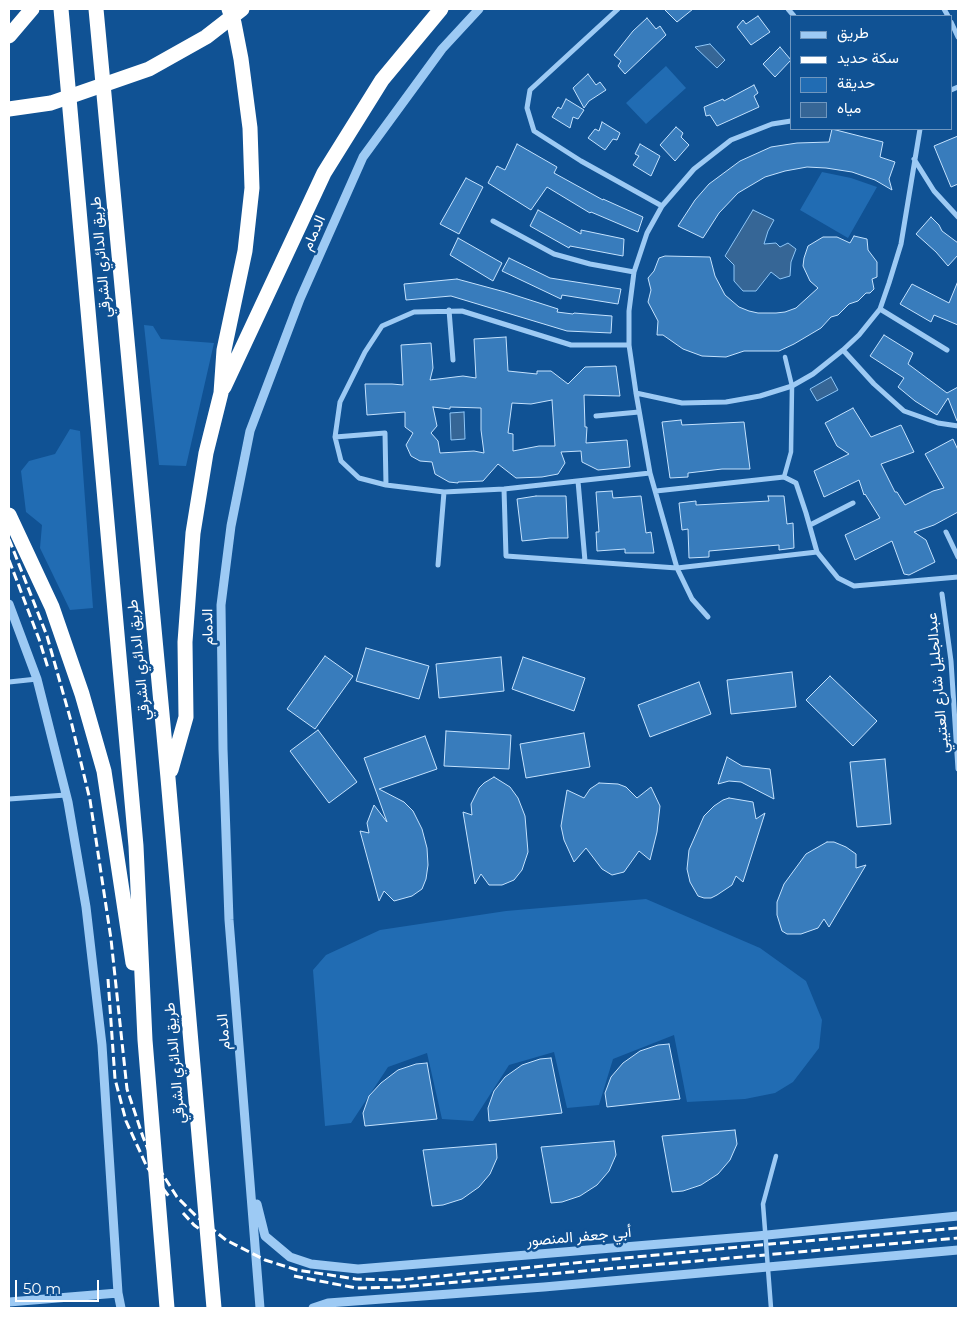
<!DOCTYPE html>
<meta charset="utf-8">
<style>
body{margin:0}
#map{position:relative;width:967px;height:1317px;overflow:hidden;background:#105294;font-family:Montserrat,Vazirmatn,sans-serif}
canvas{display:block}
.frame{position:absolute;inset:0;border:10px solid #fff;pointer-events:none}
.legend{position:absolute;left:790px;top:15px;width:162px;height:115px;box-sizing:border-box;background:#105294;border:1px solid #7097bf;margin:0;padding:6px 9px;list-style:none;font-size:15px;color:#fff}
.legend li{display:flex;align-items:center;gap:10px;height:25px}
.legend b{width:25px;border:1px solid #7097bf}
.scale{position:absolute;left:15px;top:1280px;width:84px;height:22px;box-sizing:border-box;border:2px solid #fff;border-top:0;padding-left:6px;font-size:15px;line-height:18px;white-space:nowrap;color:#fff;-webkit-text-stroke:4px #105294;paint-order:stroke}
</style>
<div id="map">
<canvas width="967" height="1317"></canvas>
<div class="frame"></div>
<ul class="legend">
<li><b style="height:6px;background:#9dcaf4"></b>طريق</li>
<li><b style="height:6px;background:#fff"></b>سكة حديد</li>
<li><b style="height:14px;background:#216cb3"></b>حديقة</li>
<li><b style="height:14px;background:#366696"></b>مياه</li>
</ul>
<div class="scale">50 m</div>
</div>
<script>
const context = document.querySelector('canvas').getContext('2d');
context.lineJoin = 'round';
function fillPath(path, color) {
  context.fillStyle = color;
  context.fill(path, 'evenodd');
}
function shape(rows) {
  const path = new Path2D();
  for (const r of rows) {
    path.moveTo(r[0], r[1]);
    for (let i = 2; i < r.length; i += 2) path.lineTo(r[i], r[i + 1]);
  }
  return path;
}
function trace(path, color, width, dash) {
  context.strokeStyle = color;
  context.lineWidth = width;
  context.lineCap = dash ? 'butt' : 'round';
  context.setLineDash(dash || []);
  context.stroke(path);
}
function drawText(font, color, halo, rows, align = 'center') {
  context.font = font + ' Montserrat,Vazirmatn,sans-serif';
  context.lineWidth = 5;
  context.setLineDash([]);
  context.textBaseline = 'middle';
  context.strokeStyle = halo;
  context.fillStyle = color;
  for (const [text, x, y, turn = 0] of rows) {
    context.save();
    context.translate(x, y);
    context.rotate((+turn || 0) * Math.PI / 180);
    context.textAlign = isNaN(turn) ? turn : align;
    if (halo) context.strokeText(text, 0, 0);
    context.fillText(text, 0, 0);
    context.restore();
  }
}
const green = shape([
 [666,66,686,88,646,124,626,103],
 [822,172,851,178,877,187,848,238,800,210],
 [144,325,153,326,161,339,214,343,186,466,159,465],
 [70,429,80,431,93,608,70,610,40,548,42,525,26,512,21,471,29,461,55,454],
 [646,899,760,948,806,981,822,1020,819,1048,793,1082,775,1093,745,1099,687,1102,674,1035,613,1059,599,1105,567,1108,554,1052,509,1065,473,1121,442,1119,427,1053,388,1067,351,1123,325,1126,313,970,326,955,380,930,506,911]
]);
const water = shape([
 [710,44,725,60,717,68,695,47,710,44],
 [753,210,774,220,768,231,764,244,776,243,780,247,788,243,796,249,791,262,790,276,780,279,771,272,756,291,743,291,734,281,734,265,725,256,753,210],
 [831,377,838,390,817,401,810,389,831,377],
 [464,412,465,439,451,440,450,413,464,412]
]);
const building = shape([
 [664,9,693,9,677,22,664,9],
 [758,16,770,32,751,45,737,27,743,20,746,24,758,16],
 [647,18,656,29,660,26,666,35,625,74,618,66,621,61,614,55,633,31,647,18],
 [780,47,791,60,775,77,763,64,780,47],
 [588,74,596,85,600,82,606,90,589,101,584,108,573,88,588,74],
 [754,85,758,93,754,96,759,107,717,126,710,115,706,116,704,107,723,99,724,101,754,85],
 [566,99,584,110,578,119,573,117,570,128,552,117,558,107,561,109,566,99],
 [602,122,620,133,617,140,613,139,605,150,588,138,595,129,599,131,602,122],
 [676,127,683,133,681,137,689,145,675,161,660,145,676,127],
 [832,129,883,142,880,157,895,162,889,179,892,190,875,180,852,172,826,168,807,167,785,171,765,177,738,193,719,213,703,238,678,226,695,200,709,184,740,161,771,147,797,143,829,142,832,129],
 [958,136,958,184,951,187,934,146,958,136],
 [517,144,557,167,554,173,603,200,603,199,643,217,638,232,591,212,590,213,547,187,531,210,488,183,497,166,505,170,517,144],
 [640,144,660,156,651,176,633,165,639,156,635,154,640,144],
 [466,178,483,187,459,234,440,224,466,178],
 [538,210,581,234,581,230,624,239,623,256,570,246,569,248,530,226,538,210],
 [931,217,939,225,942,231,958,243,958,255,948,266,936,252,916,234,931,217],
 [854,236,867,239,868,250,877,262,877,277,872,279,874,289,870,293,866,293,858,301,849,304,838,315,831,317,821,328,794,344,779,351,744,351,726,357,702,356,683,349,663,335,657,335,658,321,648,302,651,290,648,278,654,271,659,258,665,256,710,257,715,276,725,295,739,307,749,311,758,313,776,313,785,312,796,308,818,288,810,281,803,266,804,258,808,246,823,237,837,237,850,243,854,236],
 [458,238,502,263,493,281,450,255,458,238],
 [509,258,550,278,621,289,618,304,562,295,561,299,502,271,509,258],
 [457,279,505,292,558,309,557,312,573,314,574,313,612,316,611,333,567,331,451,296,406,300,404,284,457,279],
 [958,281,958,325,934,315,931,322,900,304,912,284,949,303,958,281],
 [884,335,913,353,908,364,947,393,958,387,958,422,957,421,948,398,937,415,915,401,898,387,904,378,870,356,884,335],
 [506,337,508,371,537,374,537,371,551,371,568,384,585,367,616,366,620,396,584,395,585,427,587,427,586,443,627,440,630,467,598,470,582,462,581,451,561,452,565,463,558,474,542,477,516,478,498,464,483,481,458,482,458,483,449,482,435,474,432,462,420,461,411,456,406,445,413,433,405,427,405,412,367,415,365,384,392,384,403,385,401,345,431,343,433,368,430,380,463,376,476,378,474,339,506,337],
 [552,400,555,446,539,446,513,451,513,434,508,433,512,403,531,404,552,400],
 [433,407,450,409,450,407,481,408,481,430,484,453,474,451,440,453,438,441,431,433,437,426,433,407],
 [853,408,871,437,901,425,914,452,881,464,895,492,897,492,905,505,933,491,944,488,925,454,953,439,958,450,958,512,934,525,914,532,926,540,935,562,909,575,904,574,892,541,855,560,845,535,880,518,865,494,864,495,859,480,824,497,814,471,849,454,837,446,825,423,853,408],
 [681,420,682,425,744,422,750,469,722,469,688,473,688,477,670,478,662,422,681,420],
 [612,491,613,498,641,496,646,533,651,532,654,553,625,553,625,549,597,551,596,532,599,532,596,492,612,491],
 [536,496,566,496,568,538,550,538,522,541,517,499,536,496],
 [768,496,784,496,787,524,793,523,794,548,779,550,779,545,709,551,709,557,689,558,688,529,682,530,679,503,696,501,696,505,769,501,768,496],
 [366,648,429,666,419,699,356,681,366,648],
 [325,656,353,676,315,729,287,709,325,656],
 [501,657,504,691,439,698,436,664,501,657],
 [523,657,585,678,574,711,512,689,523,657],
 [792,672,796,707,731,714,727,680,792,672],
 [830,676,877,721,853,746,806,700,830,676],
 [699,682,711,714,650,737,638,705,699,682],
 [318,730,357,782,329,803,290,751,318,730],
 [446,731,511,735,509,769,444,766,446,731],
 [584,733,590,767,526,778,520,744,584,733],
 [425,736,437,769,379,789,404,802,413,811,422,829,427,848,428,865,426,879,422,889,412,896,394,901,384,891,379,901,360,831,369,833,367,823,374,805,387,822,364,758,425,736],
 [727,757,742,766,770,769,774,799,741,782,729,781,718,784,727,757],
 [885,759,891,824,857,827,850,762,885,759],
 [494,777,510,787,518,798,525,816,528,852,522,870,514,880,502,885,489,885,481,874,475,884,463,812,472,815,471,804,479,788,484,783,494,777],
 [599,783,618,784,626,787,637,798,651,787,660,806,657,832,650,860,639,851,624,872,612,875,602,869,586,848,574,862,564,840,561,826,567,790,584,798,590,789,599,783],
 [729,798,753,802,756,819,765,813,743,882,736,876,732,885,717,895,711,898,704,898,698,896,690,882,687,869,689,850,704,816,714,806,723,800,729,798],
 [827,842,834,842,846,847,856,854,856,868,866,865,829,927,824,919,818,928,801,934,787,934,782,931,777,915,777,902,784,884,806,854,827,842],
 [669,1044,680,1099,607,1107,605,1093,611,1077,623,1063,640,1051,658,1045,669,1044],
 [551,1058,562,1113,489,1121,488,1108,494,1091,505,1077,522,1065,540,1059,551,1058],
 [427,1063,437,1119,365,1126,363,1113,369,1096,381,1083,398,1070,416,1064,427,1063],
 [735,1130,737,1144,730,1160,718,1174,701,1185,683,1191,672,1192,662,1136,735,1130],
 [614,1141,616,1155,609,1171,597,1185,580,1196,562,1202,551,1203,541,1147,614,1141],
 [496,1144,497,1158,490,1174,479,1187,462,1199,443,1205,432,1206,423,1150,496,1144]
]);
const pedestrian = shape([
 [784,477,791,452,792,386,785,357]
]);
const minor = shape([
 [618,9,530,90,527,108,534,131,581,161,662,206],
 [788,9,794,16],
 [944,9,948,16],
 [951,22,958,37],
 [951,90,958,87],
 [914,159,934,191,958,217],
 [493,221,554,254,590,264,634,272],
 [880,309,947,350],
 [449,310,453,360],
 [629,345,571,345,462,311,414,312,382,326,365,352,340,402,335,437,341,461,359,478,386,485,444,492,504,489,650,473],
 [843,350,874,384,904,411,938,423,958,426],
 [636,393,682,403,726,402,760,396,792,386,813,374,843,350,859,335,880,309,889,283,901,244,920,129],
 [596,416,639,412],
 [335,437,385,433,386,485],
 [578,481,585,561],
 [504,489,506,556,677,568,817,552],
 [656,491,784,477,796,483,806,513,817,552,838,578,854,586,958,577],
 [810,525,853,503],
 [946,532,958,557],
 [438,565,444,492],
 [942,594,951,661,958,769],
 [708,617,692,599,677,568,650,473,636,393,629,345,629,311,634,272,647,233,662,206,694,169,731,140,772,124,791,121],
 [9,682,37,679],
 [9,799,66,795]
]);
const tertiary = shape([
 [9,604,37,679,68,802,86,907,102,1045,118,1293,121,1308],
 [257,1204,265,1236,290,1257,311,1264,358,1269,757,1236,958,1216],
 [9,1302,118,1293],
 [260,1308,229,920,223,749,221,605,231,526,250,431,300,299,363,157,442,49,479,9],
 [313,1308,328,1303,544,1287,958,1250]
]);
const motorway = shape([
 [61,9,136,846,145,1040,167,1308],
 [96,9,168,778,214,1308],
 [9,36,32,9],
 [224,387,324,173,382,80,441,9],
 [9,515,52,607,82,694,104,771,133,963],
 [171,770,186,717,185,642,193,533,206,453,221,393,224,350,245,251,252,188,250,128,241,59,234,23,229,9]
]);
const rail = shape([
 [9,539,47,636,71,721,90,800,111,939,127,1089,143,1137,151,1156,177,1197,196,1216,226,1240,265,1260,297,1270,356,1279,399,1280,770,1244,958,1228],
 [9,560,39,639,48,668],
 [108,979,115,1079,126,1121,147,1167,170,1198],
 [183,1213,194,1225,213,1239],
 [294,1276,356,1288,401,1287,958,1238]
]);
const pedestrianBridge = shape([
 [771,1308,763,1204,776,1156]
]);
const motorwayBridge = shape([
 [9,109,51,103,149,69,206,37,242,9]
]);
const streetNames = [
 ["الدمام",314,233,-66],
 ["طريق الدائري الشرقي",101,257,-95],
 ["الدمام",208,627,-91],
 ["طريق الدائري الشرقي",139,660,-96],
 ["عبدالجليل شارع العتيبي",938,683,-95],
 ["الدمام",224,1032,-95],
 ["طريق الدائري الشرقي",175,1063,-95],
 ["أبي جعفر المنصور",579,1237,-5]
];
fillPath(green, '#216cb3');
fillPath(water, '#366696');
trace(water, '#8ec6f7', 1);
fillPath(building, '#387cbc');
trace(building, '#c4e2fe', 1);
trace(pedestrian, '#9dcaf4', 4.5);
trace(minor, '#9dcaf4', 5);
trace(tertiary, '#9dcaf4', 9);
trace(motorway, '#fff', 15);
trace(rail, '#fff', 3, [9, 4]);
trace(pedestrianBridge, '#9dcaf4', 4.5);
trace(motorwayBridge, '#fff', 15);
drawText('15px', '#fff', '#105294', streetNames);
</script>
